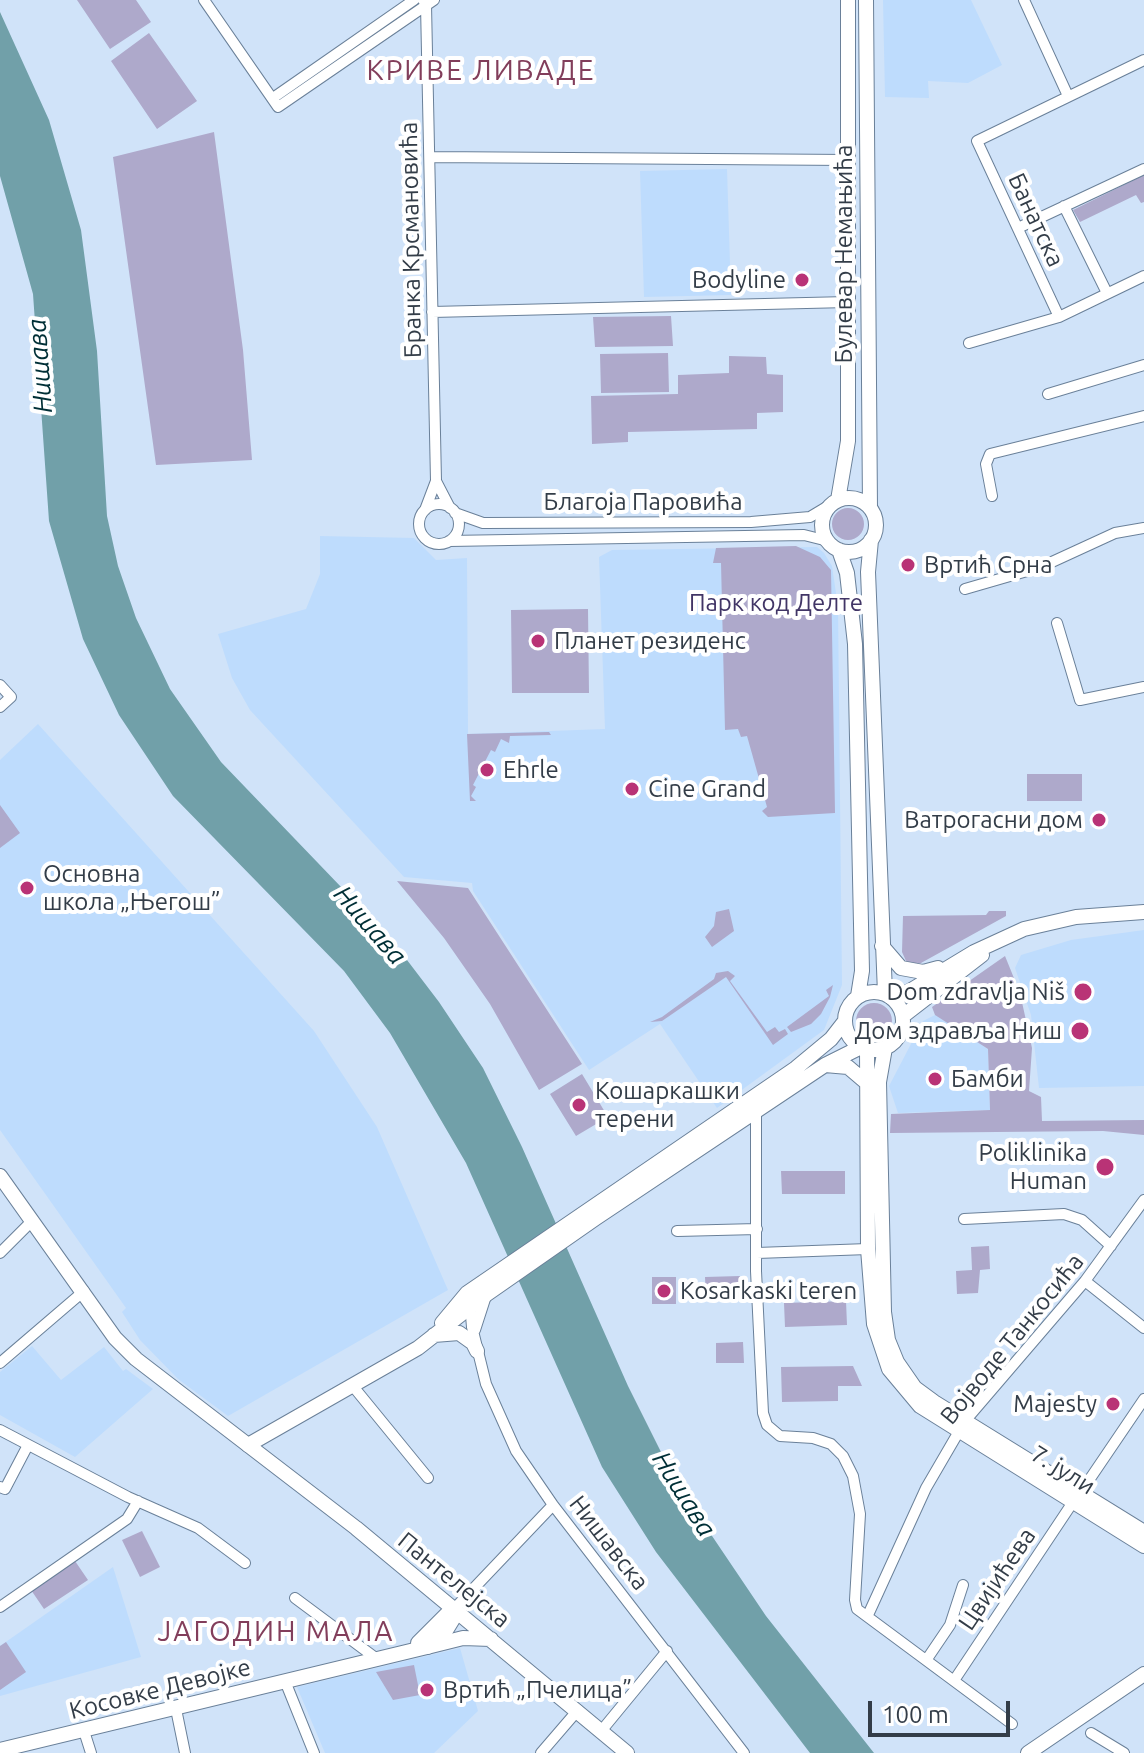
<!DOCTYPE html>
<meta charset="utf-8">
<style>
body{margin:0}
#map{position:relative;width:1144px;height:1753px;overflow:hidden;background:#d0e3f9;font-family:Ubuntu,sans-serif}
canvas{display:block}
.scale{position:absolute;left:868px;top:1701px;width:142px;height:36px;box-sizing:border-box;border:4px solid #333d48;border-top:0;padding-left:10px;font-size:24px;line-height:28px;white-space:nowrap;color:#333d48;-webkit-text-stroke:6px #fff;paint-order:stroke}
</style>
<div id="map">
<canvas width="1144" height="1753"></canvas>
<div class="scale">100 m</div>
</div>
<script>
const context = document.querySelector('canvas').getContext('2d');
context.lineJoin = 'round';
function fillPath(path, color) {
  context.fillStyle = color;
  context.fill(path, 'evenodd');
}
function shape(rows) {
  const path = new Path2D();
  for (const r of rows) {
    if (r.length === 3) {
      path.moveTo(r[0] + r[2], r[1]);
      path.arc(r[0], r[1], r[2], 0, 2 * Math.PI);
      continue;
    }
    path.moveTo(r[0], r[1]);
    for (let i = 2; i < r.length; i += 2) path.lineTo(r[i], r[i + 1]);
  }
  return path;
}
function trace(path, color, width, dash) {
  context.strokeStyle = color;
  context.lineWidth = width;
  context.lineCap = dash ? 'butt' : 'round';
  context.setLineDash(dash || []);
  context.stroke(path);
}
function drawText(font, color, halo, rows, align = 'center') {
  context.font = font + ' Ubuntu,sans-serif';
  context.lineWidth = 8;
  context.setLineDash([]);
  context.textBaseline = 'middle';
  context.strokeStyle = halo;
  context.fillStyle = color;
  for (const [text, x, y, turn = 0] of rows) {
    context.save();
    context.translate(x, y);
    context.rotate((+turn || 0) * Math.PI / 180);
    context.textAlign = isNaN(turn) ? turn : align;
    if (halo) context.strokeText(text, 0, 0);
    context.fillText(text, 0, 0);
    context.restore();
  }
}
const built = shape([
 [883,0,971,0,1002,65,968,83,928,81,929,98,885,97],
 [727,169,731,295,644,297,640,171],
 [320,536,414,538,436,560,467,558,468,734,605,729,599,557,612,550,817,547,824,553,832,566,838,607,842,985,824,1030,717,1108,660,1024,589,1070,473,891,472,883,404,877,250,710,232,678,218,634,306,609,320,574],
 [38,724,314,1031,377,1127,448,1290,228,1416,178,1379,140,1340,122,1312,126,1308,0,1130,0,760],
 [1144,930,1144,1086,1039,1088,1031,1015,1015,968,1021,955,1071,940],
 [935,1015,988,1049,990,1110,898,1113,889,1086,923,1021],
 [32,1346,61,1380,104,1347,123,1371,126,1369,153,1389,75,1457,0,1415,0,1372],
 [113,1567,141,1657,0,1696,0,1646],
 [460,1648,478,1711,434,1753,325,1753,297,1687]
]);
const green = shape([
 [77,0,136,0,151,22,110,49],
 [149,33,197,101,157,129,111,61],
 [214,132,243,350,252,460,156,465,113,157],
 [1144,175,1144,202,1141,203,1136,195,1080,222,1073,210],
 [671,316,673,346,595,347,593,317],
 [668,353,669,392,601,393,600,354],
 [729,356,766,357,767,374,783,375,783,412,757,413,757,429,628,432,628,442,592,444,591,396,678,394,678,375,729,373],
 [848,524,16],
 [796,546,820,557,831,570,835,813,768,817,762,811,767,807,747,736,741,737,738,729,725,730,721,563,713,563,716,548],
 [588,609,589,693,512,693,511,610],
 [549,732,551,735,510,736,509,743,501,739,495,752,491,750,473,785,476,787,471,796,476,801,470,801,467,734],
 [1027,774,1082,774,1082,801,1027,801],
 [0,805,20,833,0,848],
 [397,881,468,888,582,1064,539,1090,490,1004,444,938],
 [729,909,734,931,712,947,705,937,714,926,716,912],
 [989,911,1006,911,1006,916,921,963,913,965,906,961,902,952,903,916,986,915],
 [1005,956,1020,993,1032,1048,1029,1091,1041,1097,1042,1121,1144,1120,1144,1135,1103,1131,890,1133,891,1114,990,1110,988,1049,935,1015,932,1007],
 [728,971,735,976,730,981,767,1032,775,1027,779,1032,785,1029,788,1034,773,1045,726,977,662,1021,650,1022,662,1017,714,979,716,973],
 [833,985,830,997,821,1014,811,1024,791,1032,787,1027,829,996,826,990],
 [874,1021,18],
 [582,1074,608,1117,576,1136,550,1094],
 [781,1171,845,1171,845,1194,782,1194],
 [989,1246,990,1269,980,1270,978,1293,957,1294,956,1271,972,1270,971,1247],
 [740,1276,741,1297,706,1298,705,1277],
 [652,1277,676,1277,676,1304,652,1304],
 [846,1301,847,1325,785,1327,784,1303],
 [743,1342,744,1363,716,1363,716,1343],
 [853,1366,862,1386,838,1386,838,1401,782,1402,781,1367],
 [142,1531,160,1567,140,1577,122,1540],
 [75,1561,88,1580,44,1609,31,1590],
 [6,1642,26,1672,0,1690,0,1646],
 [414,1665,420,1695,393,1700,376,1672]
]);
const water = shape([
 [0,12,49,120,81,230,97,351,107,516,118,566,136,618,170,689,221,762,391,939,439,1002,483,1068,522,1147,628,1386,677,1484,766,1616,874,1753,810,1753,656,1552,602,1467,466,1163,390,1033,344,971,173,796,119,715,83,639,49,521,33,294,0,176]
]);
const minor = shape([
 [204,0,278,107,434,0],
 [423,0,426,5,436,481,425,510],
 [1024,0,1068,96],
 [273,98,414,0],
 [430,157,849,160],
 [1064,206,1107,293],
 [1018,228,1144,169],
 [432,312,848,302],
 [1059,317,977,141,1144,60],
 [969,343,1059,317,1144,276],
 [1048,394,1144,365],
 [436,481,450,508],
 [992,496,986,464,990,454,1144,416],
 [439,524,20],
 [455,513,483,523,751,522,810,517,830,505],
 [449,541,804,535,828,541],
 [965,589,1041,567,1115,533,1144,528],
 [1057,623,1080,700,1144,687],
 [0,685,11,697,0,707],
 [756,1112,756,1271,763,1413,767,1425,780,1436,813,1438,831,1444,843,1456,853,1476,860,1514,855,1600,857,1609,1012,1724],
 [964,1219,1064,1214,1082,1220,1111,1246],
 [677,1231,757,1229],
 [0,1253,33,1220],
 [757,1253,868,1249],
 [1085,1281,1144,1328],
 [470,1304,472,1327,486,1384,516,1451,553,1505,744,1753],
 [475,1330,486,1296],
 [0,1363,84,1291],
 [352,1385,428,1478],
 [0,1430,128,1497,198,1528,245,1563],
 [0,1487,5,1489,28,1445],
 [1081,1492,1144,1399],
 [295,1598,377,1659],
 [0,1607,127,1519,138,1501],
 [455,1608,553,1505],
 [868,1615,926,1488,965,1421,1085,1281,1144,1200],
 [927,1659,950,1625,963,1585],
 [955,1679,1073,1502],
 [285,1681,314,1753],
 [176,1709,185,1753],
 [602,1730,667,1651],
 [84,1731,91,1753],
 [1091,1733,1124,1753],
 [541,1753,578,1710]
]);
const tertiary = shape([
 [866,0,870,508],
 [849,525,27],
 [838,500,848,441,848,0],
 [871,540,868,572,885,993],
 [839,550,847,573,855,644,862,971,858,996],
 [882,946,901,968,923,972,938,968],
 [874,1021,29],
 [892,997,908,992,974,952,1024,929,1076,917,1144,912],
 [903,1016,982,955],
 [885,1048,879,1082,884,1312,888,1340,897,1362,915,1388,934,1402,1144,1532],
 [867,1049,868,1249,874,1324,889,1369,920,1406,1144,1546],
 [825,1065,848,1067,868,1084],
 [442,1323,467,1293,796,1068,831,1039,845,1021],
 [434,1335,459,1333,473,1343,477,1351],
 [248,1445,418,1348,487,1294,596,1218,825,1065,861,1047],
 [418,1643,451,1610],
 [0,1750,427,1647,445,1632,456,1614,455,1608]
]);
const secondary = shape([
 [0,1176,115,1338,136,1359,356,1528,627,1753],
 [427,1647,463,1638,491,1639],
 [1028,1753,1144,1674]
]);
const markers = [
 [802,280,8,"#b93376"],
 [908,565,8,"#b93376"],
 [538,641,8,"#b93376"],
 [487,770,8,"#b93376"],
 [632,789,8,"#b93376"],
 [1099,820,8,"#b93376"],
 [27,888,8,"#b93376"],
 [1083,992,10,"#b93376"],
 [1080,1031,10,"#b93376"],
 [935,1079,8,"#b93376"],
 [579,1105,8,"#b93376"],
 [1105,1167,10,"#b93376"],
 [664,1291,8,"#b93376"],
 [1113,1404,8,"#b93376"],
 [427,1690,8,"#b93376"]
];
const streetNames = [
 ["Банатска",1036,220,65],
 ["Бранка Крсмановића",411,240,-91],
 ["Булевар Немањића",844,254,-90],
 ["Благоја Паровића",643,502],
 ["Војводе Танкосића",1012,1339,-51],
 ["7. јули",1063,1470,32],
 ["Нишавска",609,1543,52],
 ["Цвијићева",997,1579,-56],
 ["Пантелејска",454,1580,39],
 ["Косовке Девојке",160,1689,-14]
];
const poiNames = [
 ["Bodyline",786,280,"right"],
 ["Вртић Срна",924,565],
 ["Планет резиденс",554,641],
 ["Ehrle",503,770],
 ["Cine Grand",648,789],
 ["Ватрогасни дом",1083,820,"right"],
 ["Основна",43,874],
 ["школа „Његош”",43,902],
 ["Dom zdravlja Niš",1065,992,"right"],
 ["Дом здравља Ниш",1062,1031,"right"],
 ["Бамби",951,1079],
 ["Кошаркашки",595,1091],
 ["терени",595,1119],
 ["Poliklinika",1087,1153,"right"],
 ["Human",1087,1181,"right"],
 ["Kosarkaski teren",680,1291],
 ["Majesty",1097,1404,"right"],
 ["Вртић „Пчелица”",443,1690]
];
const parkNames = [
 ["Парк код Делте",776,603]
];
const waterNames = [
 ["Нишава",40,366,-94],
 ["Нишава",370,925,49],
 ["Нишава",684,1494,58]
];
const quarterNames = [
 ["КРИВЕ ЛИВАДЕ",481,71],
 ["ЈАГОДИН МАЛА",276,1632]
];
fillPath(built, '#bedcfd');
fillPath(green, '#aea9cb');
fillPath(water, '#71a0a9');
trace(minor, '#6a8099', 12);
trace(tertiary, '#6a8099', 16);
trace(secondary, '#6a8099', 16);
trace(minor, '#fff', 10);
trace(tertiary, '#fff', 14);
trace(secondary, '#fff', 14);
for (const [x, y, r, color] of markers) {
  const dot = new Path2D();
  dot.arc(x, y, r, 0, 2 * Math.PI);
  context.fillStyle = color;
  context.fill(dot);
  trace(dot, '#fff', 3);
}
drawText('24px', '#333d48', '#fff', streetNames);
drawText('24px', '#333d48', '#fff', poiNames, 'left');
drawText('24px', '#413566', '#fff', parkNames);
drawText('italic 26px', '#002f36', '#fff', waterNames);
context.letterSpacing = '2px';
drawText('28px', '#823e5b', '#fff', quarterNames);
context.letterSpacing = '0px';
</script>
